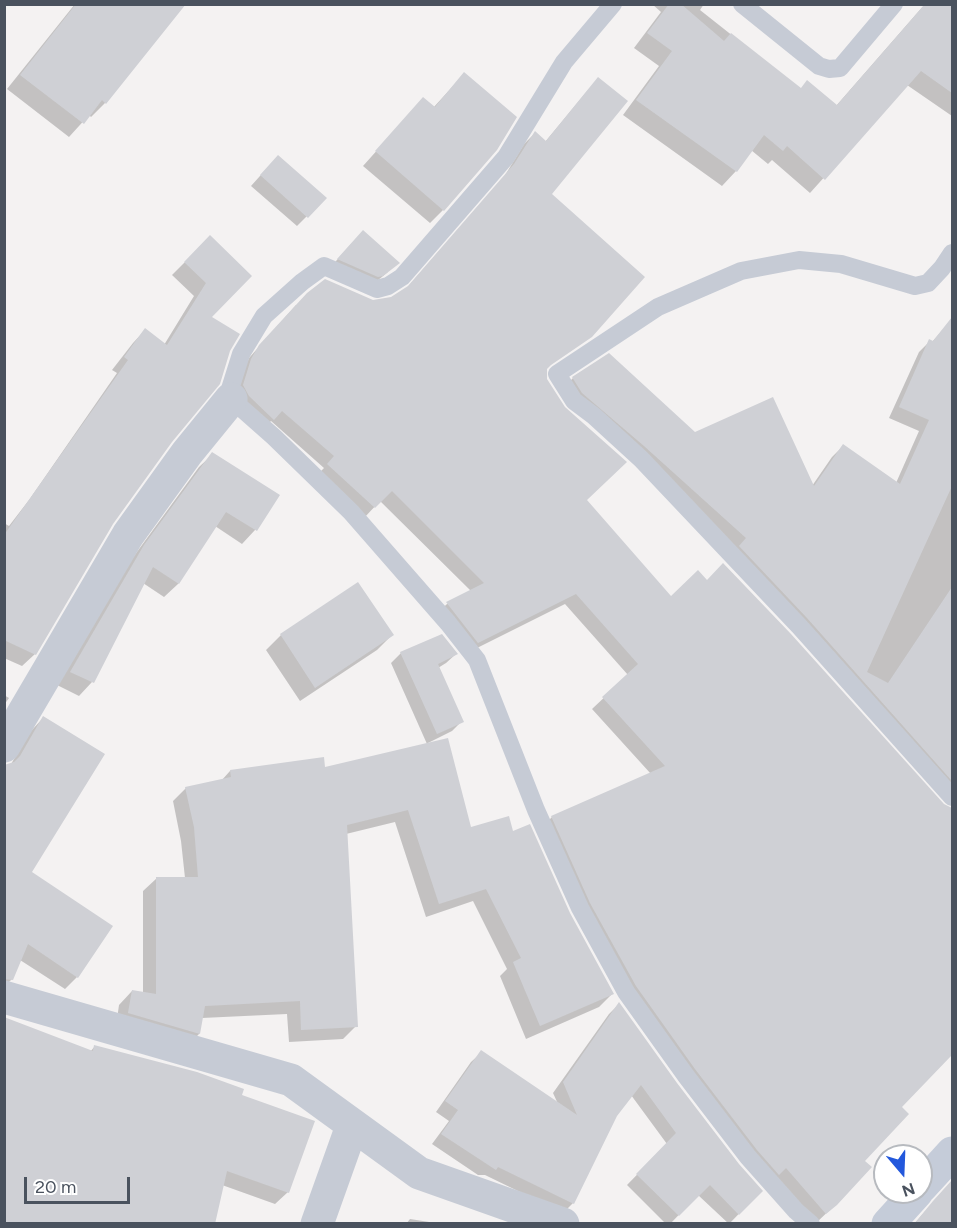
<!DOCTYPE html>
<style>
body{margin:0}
#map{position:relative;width:957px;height:1228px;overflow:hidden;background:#f4f2f2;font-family:Figtree,sans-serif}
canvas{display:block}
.frame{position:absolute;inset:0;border:6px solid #4a525e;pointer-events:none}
.north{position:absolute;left:873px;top:1144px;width:60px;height:60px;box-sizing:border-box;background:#fff;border:2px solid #b7babf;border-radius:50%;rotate:161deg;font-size:16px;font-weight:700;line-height:24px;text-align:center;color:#4a525e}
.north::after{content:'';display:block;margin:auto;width:21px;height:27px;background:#2358dc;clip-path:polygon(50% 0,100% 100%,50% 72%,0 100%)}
.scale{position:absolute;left:24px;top:1177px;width:106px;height:27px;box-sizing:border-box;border:3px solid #4a525e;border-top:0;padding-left:8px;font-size:18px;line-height:21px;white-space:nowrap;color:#4a525e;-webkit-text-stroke:4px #fff;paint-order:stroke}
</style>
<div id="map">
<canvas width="957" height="1228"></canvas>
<div class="frame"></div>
<div class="north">N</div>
<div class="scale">20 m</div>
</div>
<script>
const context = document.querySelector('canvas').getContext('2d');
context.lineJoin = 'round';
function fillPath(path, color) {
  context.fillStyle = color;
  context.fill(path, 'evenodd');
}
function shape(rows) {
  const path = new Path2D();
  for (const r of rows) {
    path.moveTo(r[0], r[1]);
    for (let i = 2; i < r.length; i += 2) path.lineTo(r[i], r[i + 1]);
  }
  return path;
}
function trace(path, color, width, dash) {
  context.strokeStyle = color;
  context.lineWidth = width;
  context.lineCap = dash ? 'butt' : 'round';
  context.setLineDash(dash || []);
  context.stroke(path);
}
const shadow = shape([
 [75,4,164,4,105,103,91,117,89,115,69,137,7,89],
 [652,4,704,4,700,10,800,89,836,106,925,4,952,4,952,116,907,85,810,193,772,160,768,164,751,150,736,171,722,186,623,115,659,66,634,48,661,12],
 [464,74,443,210,430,223,363,166,423,99,433,108],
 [588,90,550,194,544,368,545,370,580,347,545,370,546,380,585,500,671,599,947,809,952,808,952,1053,900,1107,836,1204,815,1224,684,1080,541,828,552,817,651,774,592,709,628,675,565,604,467,653,436,614,447,604,471,591,380,501,364,518,317,475,324,468,271,421,262,430,233,396,249,358,296,305,373,301,392,298,406,289,504,177,524,144,535,133,545,142],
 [268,167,325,198,297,226,251,186],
 [210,237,210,317,171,441,111,523,35,654,22,666,4,658,4,523,9,526,29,500,117,373,112,370,133,343,145,330,164,345,194,296,172,275],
 [353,242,388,272,372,285,328,270],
 [952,319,952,806,950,800,797,629,562,389,573,378,812,486,832,457,843,446,896,483,919,431,889,418,919,352,930,341,932,342],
 [213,454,278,496,255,530,242,544,215,526,178,584,164,597,143,583,92,682,79,696,57,685,131,560,199,467],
 [358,584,392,635,377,650,300,701,266,650,281,635],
 [442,636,456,654,446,663,438,668,462,721,452,731,428,743,428,744,470,829,512,833,568,913,612,994,599,1007,526,1039,500,976,507,969,473,901,426,917,395,822,346,834,356,1026,343,1039,289,1042,287,1014,202,1018,199,1034,186,1047,116,1026,119,1005,132,991,143,993,143,891,157,878,185,878,181,841,173,801,186,788,221,781,230,771,324,769,427,744,391,663,401,653],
 [4,695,9,698,4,705],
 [43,718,30,872,77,977,65,989,20,960,12,979,4,987,4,766,11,764,31,731],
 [619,1004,676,1084,738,1165,761,1191,729,1224,698,1195,670,1224,666,1224,627,1185,667,1144,631,1095,616,1115,573,1203,563,1213,485,1175,478,1175,432,1144,449,1121,436,1112,471,1062,482,1052,558,1104,553,1093,609,1014],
 [95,1046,240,1096,288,1192,275,1204,222,1185,90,1052],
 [952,1181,952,1224,914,1224],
 [410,1219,442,1224,406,1224]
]);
const building = shape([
 [76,4,186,4,106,104,102,100,84,124,20,75],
 [669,4,681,4,724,41,731,33,801,88,807,80,837,105,925,4,952,4,952,93,921,71,825,180,787,146,783,151,764,135,737,172,636,100,672,51,647,33],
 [464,72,517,117,497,150,444,211,375,151,423,97,435,107],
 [598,77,628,101,552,194,645,277,592,337,551,365,547,369,547,379,565,407,627,462,587,500,671,596,698,570,707,580,723,563,791,634,944,804,952,808,952,1055,902,1107,909,1114,865,1161,872,1167,837,1205,826,1214,786,1168,779,1175,757,1150,695,1069,636,986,590,903,551,816,665,766,602,697,638,664,576,594,478,643,446,602,484,583,392,491,375,508,327,464,334,456,282,411,274,420,249,396,243,385,251,359,259,345,307,293,325,279,373,300,391,297,408,286,514,164,535,131,546,141],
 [278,155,327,198,308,218,260,175],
 [363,230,400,263,383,276,378,277,337,259],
 [210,235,252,276,212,317,240,334,230,351,220,384,172,442,113,524,36,655,4,640,4,535,128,360,124,357,145,328,167,345,206,283,184,262],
 [952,317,952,486,867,672,888,683,952,587,952,781,807,618,739,546,746,538,644,446,582,393,572,377,609,353,695,432,773,397,814,486,843,444,900,484,929,420,899,407,929,339,933,341],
 [212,452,280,495,257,531,226,512,179,584,153,567,94,683,70,672,144,545],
 [358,582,394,635,315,688,280,634],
 [442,634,458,654,438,664,464,722,437,734,400,652],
 [43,716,105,754,32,872,113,926,78,978,28,944,13,980,4,979,4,765,14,762,20,756],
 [448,738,471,827,509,816,513,831,530,824,570,913,614,994,540,1026,513,962,521,958,486,889,439,904,408,810,347,825,358,1027,301,1030,300,1001,205,1006,200,1034,128,1013,132,990,156,994,156,877,198,877,194,827,185,787,231,777,230,770,324,757,325,767],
 [619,1002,677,1083,739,1164,763,1191,739,1215,710,1185,679,1216,636,1174,676,1133,641,1085,617,1116,574,1204,498,1167,496,1170,441,1134,458,1110,445,1101,481,1050,577,1115,563,1082],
 [4,1017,93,1051,94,1045,197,1072,244,1089,242,1095,315,1121,289,1193,227,1171,215,1224,4,1224],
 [952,1180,952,1224,914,1224,933,1201]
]);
const lane = shape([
 [613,4,564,62,506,157,402,277,388,286,377,289,324,266,302,282,264,316,241,354,230,389,231,399,274,437,351,512,448,623,477,660,536,810,580,908,626,992,686,1076,748,1157,796,1211,811,1224],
 [742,4,819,66,829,69,840,68,894,4],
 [952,253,942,268,928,283,915,286,841,264,799,260,741,271,658,307,557,374,574,401,594,416,641,459,799,626,952,797]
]);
const street = shape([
 [4,746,128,535,187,453,231,399],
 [4,997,291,1080,419,1173,563,1224],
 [317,1224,352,1126]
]);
const secondary = shape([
 [921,1187,952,1153],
 [888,1224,917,1192]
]);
fillPath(shadow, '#0003');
fillPath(building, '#cfd0d5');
trace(lane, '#c6cbd5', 18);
trace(street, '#c6cbd5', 33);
trace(secondary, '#c5ccd9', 33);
</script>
